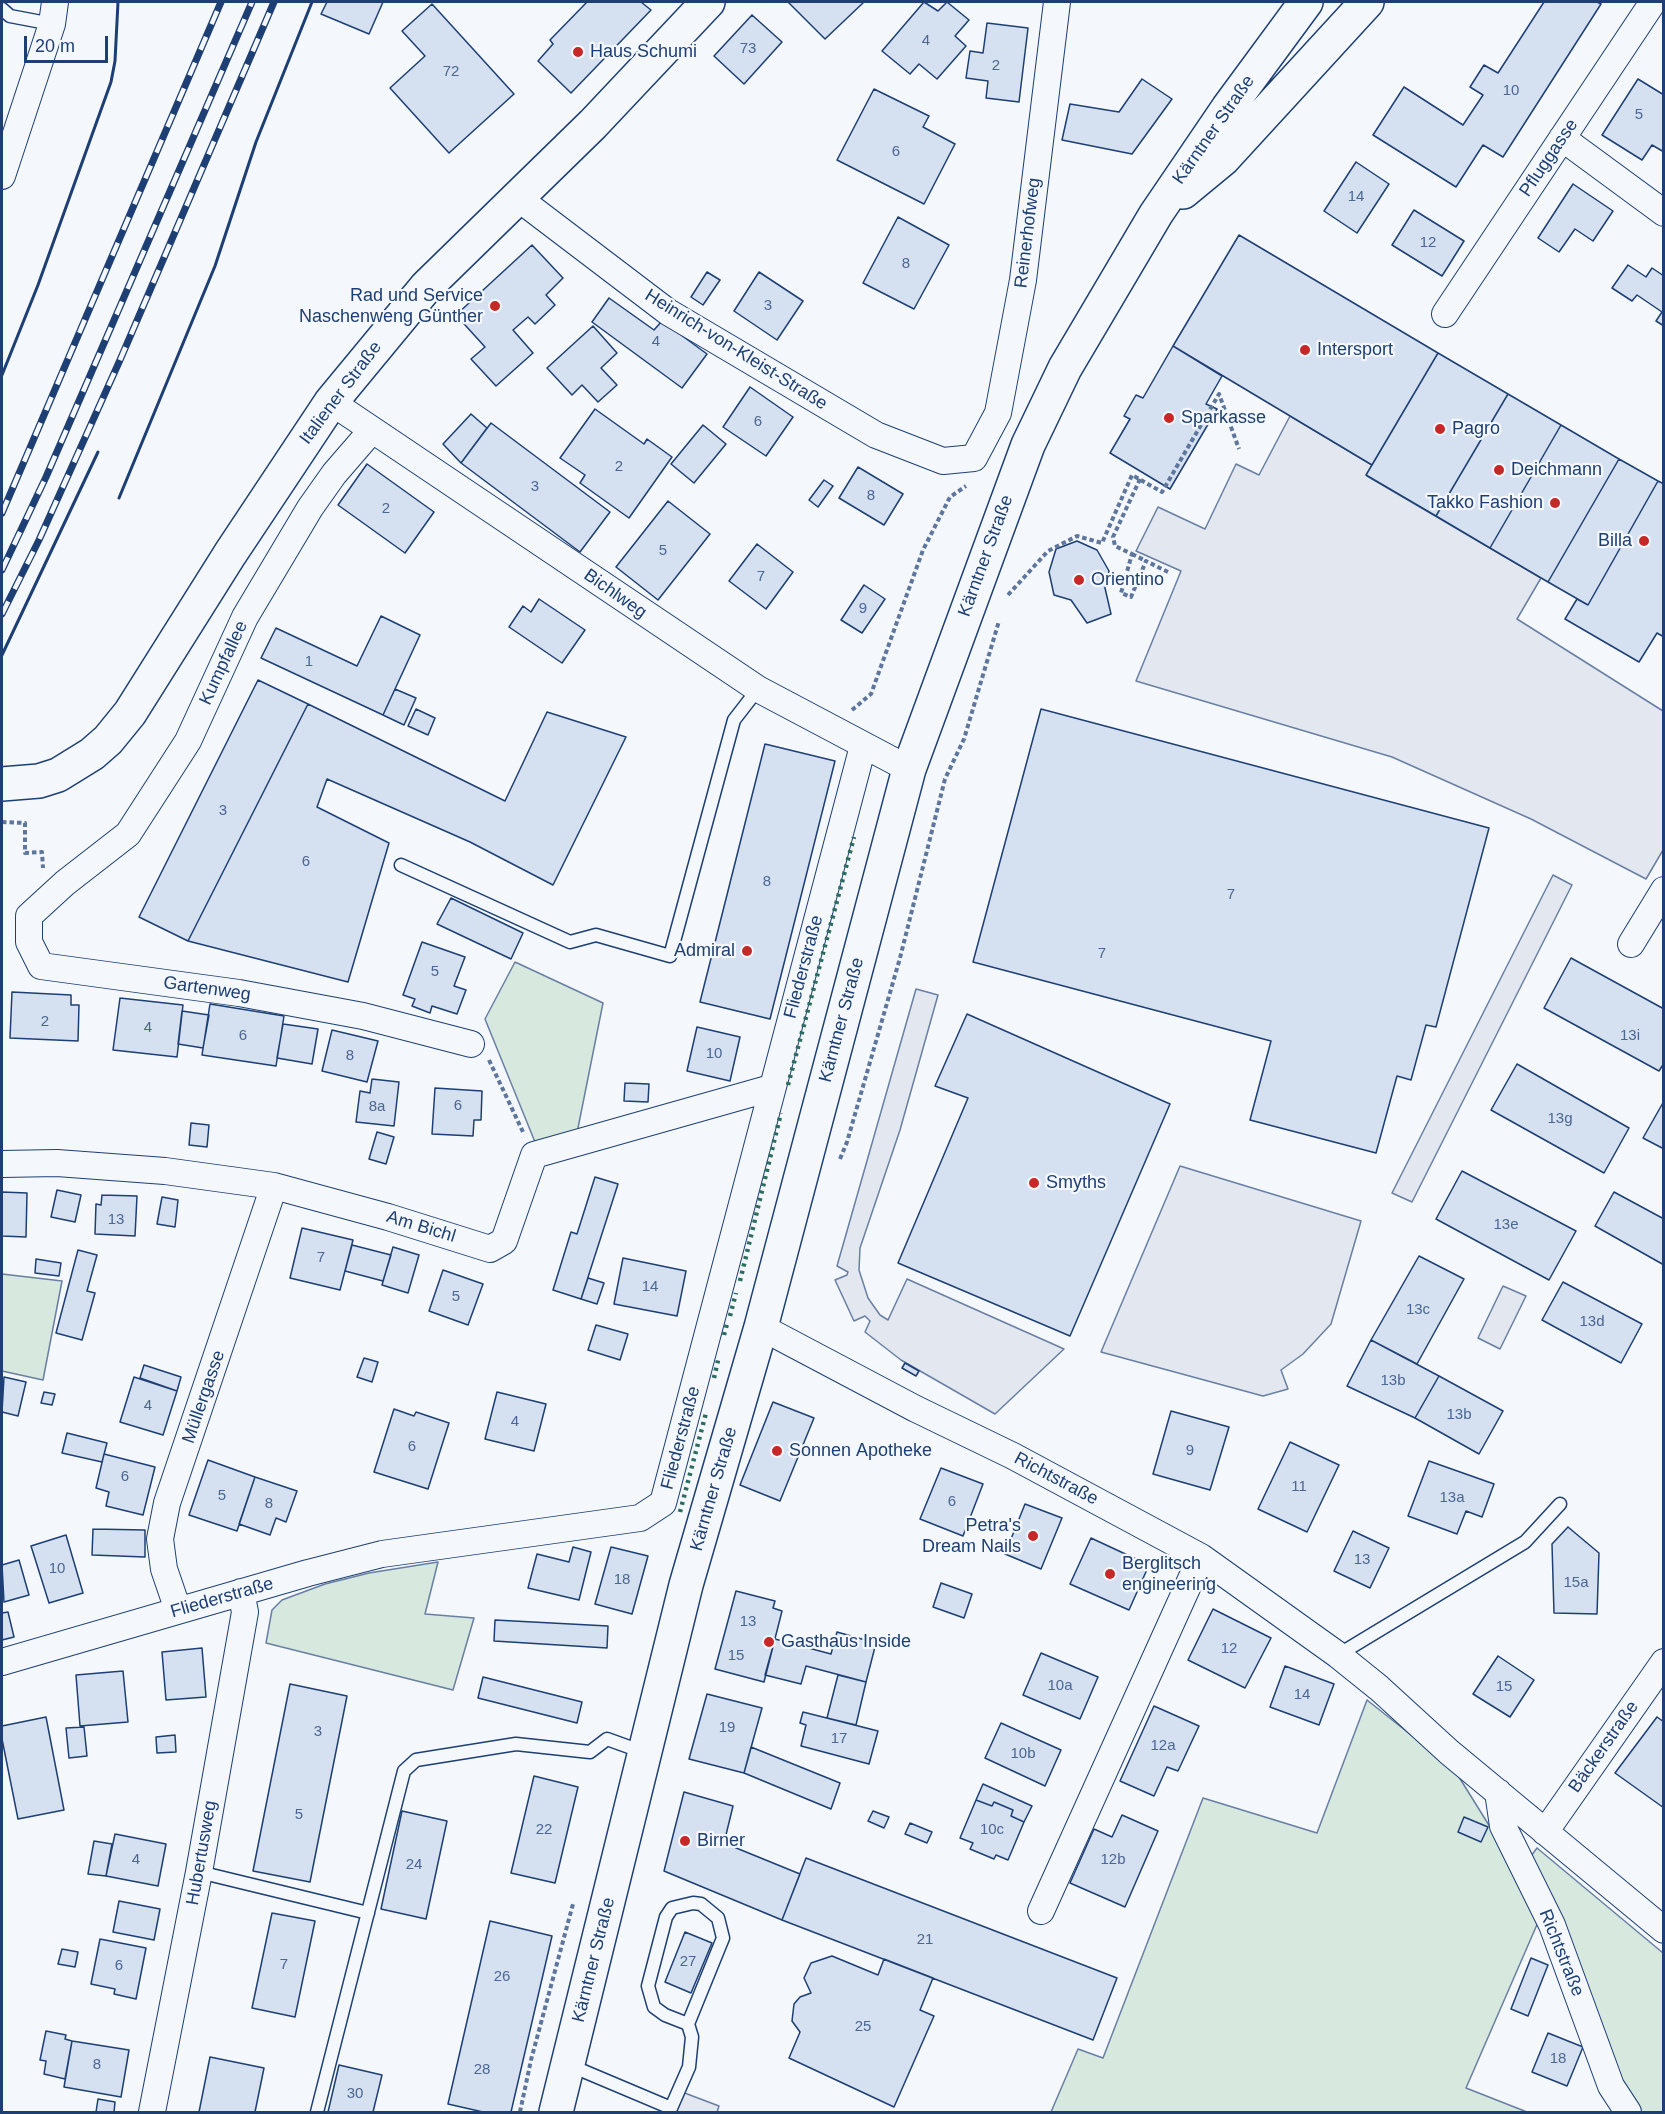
<!DOCTYPE html>
<meta charset="utf-8">
<style>
body{margin:0}
#map{position:relative;width:1665px;height:2114px;overflow:hidden;background:#f4f7fb;font-family:Arial,sans-serif}
canvas{display:block}
.frame{position:absolute;inset:0;border:3px solid #1d3f73;pointer-events:none}
.scale{position:absolute;left:24px;top:36px;width:84px;height:27px;box-sizing:border-box;border:3px solid #1d3f73;border-top:0;padding-left:8px;font-size:18px;line-height:21px;white-space:nowrap;color:#1d3f73;-webkit-text-stroke:4px #f4f7fb;paint-order:stroke}
</style>
<div id="map">
<canvas width="1665" height="2114"></canvas>
<div class="frame"></div>
<div class="scale">20 m</div>
</div>
<script>
const context = document.querySelector('canvas').getContext('2d');
context.lineJoin = 'round';
function fillPath(path, color) {
  context.fillStyle = color;
  context.fill(path, 'evenodd');
}
function shape(rows) {
  const path = new Path2D();
  for (const r of rows) {
    path.moveTo(r[0], r[1]);
    for (let i = 2; i < r.length; i += 2) path.lineTo(r[i], r[i + 1]);
  }
  return path;
}
function trace(path, color, width, dash) {
  context.strokeStyle = color;
  context.lineWidth = width;
  context.lineCap = dash ? 'butt' : 'round';
  context.setLineDash(dash || []);
  context.stroke(path);
}
function drawText(font, color, halo, rows, align = 'center') {
  context.font = font + ' Arial,sans-serif';
  context.lineWidth = 4.5;
  context.setLineDash([]);
  context.textBaseline = 'middle';
  context.strokeStyle = halo;
  context.fillStyle = color;
  for (const [text, x, y, turn = 0] of rows) {
    context.save();
    context.translate(x, y);
    context.rotate((+turn || 0) * Math.PI / 180);
    context.textAlign = isNaN(turn) ? turn : align;
    if (halo) context.strokeText(text, 0, 0);
    context.fillText(text, 0, 0);
    context.restore();
  }
}
const green = shape([
 [515,962,603,1003,577,1133,535,1142,485,1019,515,962],
 [2,1274,62,1281,43,1380,2,1371,2,1274],
 [438,1562,425,1614,474,1618,453,1690,266,1643,272,1610,282,1600,325,1584,369,1573,438,1562],
 [1367,1700,1454,1769,1500,1843,1539,1920,1466,2088,1527,2112,1051,2112,1078,2049,1103,2058,1203,1798,1317,1833,1367,1700],
 [1537,1848,1663,1953,1663,2112,1639,2112,1617,2078,1528,1860,1537,1848]
]);
const parking = shape([
 [1290,416,1372,465,1367,476,1541,578,1517,619,1663,711,1663,850,1646,879,1531,819,1392,757,1136,681,1181,571,1136,551,1158,507,1205,529,1236,464,1259,475,1290,416],
 [1553,875,1572,885,1412,1202,1392,1193,1553,875],
 [916,989,938,995,900,1130,860,1248,859,1270,868,1298,880,1315,888,1320,907,1279,1064,1349,995,1414,901,1360,865,1332,870,1321,865,1316,854,1321,835,1280,847,1275,848,1272,837,1266,916,989],
 [1180,1166,1361,1221,1331,1324,1303,1354,1281,1370,1288,1389,1263,1396,1101,1352,1180,1166],
 [1503,1286,1526,1296,1500,1349,1478,1338,1503,1286],
 [682,2092,719,2106,717,2112,673,2112,682,2092]
]);
const building = shape([
 [327,2,383,2,369,34,321,14,327,2],
 [587,2,641,2,651,10,571,93,538,61,553,44,550,40,587,2],
 [788,2,864,2,825,39,788,2],
 [924,2,938,11,947,2,969,20,955,36,966,46,937,79,919,64,910,74,882,51,924,2],
 [1544,2,1597,2,1601,4,1503,157,1483,145,1456,187,1373,135,1404,87,1463,125,1483,95,1470,87,1484,65,1498,73,1544,2],
 [432,4,514,94,449,153,390,88,425,56,402,31,432,4],
 [752,15,782,42,744,84,714,56,752,15],
 [987,23,1028,28,1019,102,986,98,988,81,966,78,970,51,983,53,987,23],
 [1142,79,1172,99,1132,154,1062,140,1070,104,1119,112,1142,79],
 [1638,79,1664,95,1664,152,1652,145,1642,160,1602,135,1638,79],
 [874,89,929,116,923,127,955,144,924,204,837,160,874,89],
 [1356,162,1389,184,1357,233,1324,211,1356,162],
 [1573,184,1613,211,1593,241,1575,229,1559,252,1538,238,1573,184],
 [1414,210,1464,241,1442,276,1392,245,1414,210],
 [898,217,949,245,914,309,863,283,898,217],
 [1239,235,1438,353,1372,465,1173,346,1239,235],
 [532,245,563,278,546,295,555,305,535,324,528,317,513,330,533,353,496,386,471,359,485,347,456,315,532,245],
 [1628,265,1646,277,1652,268,1664,276,1664,326,1656,321,1662,312,1637,295,1632,301,1612,288,1628,265],
 [707,272,720,280,703,305,691,297,707,272],
 [759,272,803,301,777,340,734,311,759,272],
 [609,298,654,330,662,321,707,354,682,388,592,322,609,298],
 [593,326,617,353,601,368,617,385,598,402,582,385,572,395,547,368,593,326],
 [1173,346,1222,376,1206,404,1217,409,1170,489,1110,453,1130,419,1124,416,1136,395,1143,398,1173,346],
 [1438,353,1508,394,1436,516,1366,475,1438,353],
 [750,387,793,417,766,456,723,427,750,387],
 [1508,394,1561,425,1490,548,1436,516,1508,394],
 [595,409,644,444,647,439,672,457,629,518,580,483,585,475,560,458,595,409],
 [471,414,487,428,461,463,443,444,471,414],
 [491,423,610,512,580,552,461,463,491,423],
 [703,425,726,444,694,483,671,464,703,425],
 [1561,425,1619,459,1548,582,1490,548,1561,425],
 [1619,459,1658,481,1588,605,1548,582,1619,459],
 [367,464,434,512,405,553,338,505,367,464],
 [858,467,903,494,884,525,839,498,858,467],
 [824,480,833,486,818,507,809,500,824,480],
 [1658,481,1664,484,1664,637,1657,633,1639,662,1565,619,1577,599,1588,605,1658,481],
 [668,501,710,534,658,600,616,567,668,501],
 [1077,541,1097,550,1109,571,1105,588,1111,614,1087,623,1071,600,1054,595,1049,572,1056,549,1077,541],
 [757,544,793,572,766,609,729,581,757,544],
 [864,585,885,599,862,633,841,620,864,585],
 [539,599,585,630,562,663,509,627,523,606,531,612,539,599],
 [381,616,420,635,383,715,261,658,276,628,357,666,381,616],
 [258,680,308,704,188,941,139,917,258,680],
 [395,689,416,698,404,725,383,715,395,689],
 [308,704,505,801,547,712,626,737,553,885,470,842,327,779,317,807,389,843,348,982,188,941,308,704],
 [416,709,435,718,428,735,408,726,416,709],
 [1041,709,1489,828,1436,1027,1426,1025,1411,1080,1397,1076,1376,1153,1250,1120,1271,1041,973,962,1041,709],
 [765,744,835,761,770,1019,700,1002,765,744],
 [451,898,523,933,511,959,437,924,451,898],
 [422,942,465,957,454,986,466,990,457,1014,432,1006,430,1013,412,1006,415,999,403,995,422,942],
 [1571,958,1664,1009,1664,1063,1659,1071,1544,1008,1571,958],
 [12,992,71,995,71,1005,79,1005,78,1041,10,1038,12,992],
 [120,998,183,1005,177,1057,113,1050,120,998],
 [210,1004,284,1016,276,1066,202,1055,210,1004],
 [182,1011,209,1015,203,1048,178,1044,182,1011],
 [967,1014,1170,1104,1070,1336,898,1263,968,1098,935,1086,967,1014],
 [283,1024,318,1029,312,1064,277,1058,283,1024],
 [697,1027,740,1037,730,1081,687,1071,697,1027],
 [332,1030,378,1041,367,1082,322,1071,332,1030],
 [1517,1064,1629,1128,1604,1173,1491,1110,1517,1064],
 [372,1079,399,1082,394,1126,356,1122,360,1091,370,1093,372,1079],
 [625,1083,649,1084,648,1102,624,1101,625,1083],
 [435,1088,482,1091,481,1120,474,1120,473,1136,432,1134,435,1088],
 [1664,1101,1664,1149,1643,1138,1664,1101],
 [191,1123,209,1125,207,1147,189,1145,191,1123],
 [377,1132,394,1137,386,1164,369,1159,377,1132],
 [1462,1171,1576,1231,1549,1280,1436,1219,1462,1171],
 [595,1177,618,1184,581,1299,553,1290,571,1232,577,1234,595,1177],
 [57,1190,81,1195,75,1222,51,1217,57,1190],
 [2,1192,27,1193,26,1237,2,1236,2,1192],
 [1614,1192,1664,1219,1664,1265,1595,1226,1614,1192],
 [102,1195,137,1196,135,1236,95,1234,96,1204,101,1205,102,1195],
 [162,1197,178,1200,175,1227,157,1224,162,1197],
 [302,1228,353,1240,340,1290,290,1278,302,1228],
 [352,1245,391,1255,383,1281,345,1271,352,1245],
 [393,1247,419,1255,408,1293,382,1285,393,1247],
 [78,1250,97,1255,87,1291,95,1293,82,1340,56,1333,78,1250],
 [1419,1256,1464,1279,1417,1364,1371,1340,1419,1256],
 [623,1258,686,1271,677,1316,614,1304,623,1258],
 [36,1259,61,1263,59,1276,35,1273,36,1259],
 [443,1270,483,1284,468,1325,429,1311,443,1270],
 [588,1278,604,1283,597,1304,581,1299,588,1278],
 [1563,1282,1642,1324,1621,1363,1542,1320,1563,1282],
 [596,1325,628,1334,620,1360,588,1350,596,1325],
 [1371,1340,1439,1376,1415,1418,1347,1386,1371,1340],
 [364,1358,378,1362,372,1382,357,1377,364,1358],
 [905,1363,919,1371,916,1376,902,1368,905,1363],
 [144,1365,181,1377,177,1391,140,1378,144,1365],
 [1439,1376,1503,1411,1479,1454,1415,1418,1439,1376],
 [4,1377,26,1382,18,1416,2,1412,4,1377],
 [134,1377,177,1391,163,1435,120,1422,134,1377],
 [44,1392,55,1394,52,1405,41,1403,44,1392],
 [497,1392,546,1404,534,1451,485,1439,497,1392],
 [773,1402,814,1418,780,1501,740,1485,773,1402],
 [394,1409,414,1416,416,1412,449,1423,428,1489,374,1472,394,1409],
 [1171,1411,1229,1427,1210,1490,1153,1474,1171,1411],
 [67,1433,107,1443,102,1462,62,1453,67,1433],
 [1290,1442,1339,1465,1307,1532,1258,1509,1290,1442],
 [104,1454,155,1467,143,1515,106,1506,109,1492,96,1488,104,1454],
 [208,1460,255,1477,237,1531,189,1515,208,1460],
 [1429,1461,1494,1484,1482,1517,1466,1511,1457,1534,1408,1516,1429,1461],
 [941,1468,983,1484,963,1536,920,1519,941,1468],
 [255,1477,297,1491,286,1522,276,1518,270,1535,239,1524,255,1477],
 [1025,1504,1062,1518,1041,1569,1005,1554,1025,1504],
 [1568,1527,1599,1553,1597,1614,1554,1613,1552,1544,1568,1527],
 [93,1529,145,1530,145,1557,92,1555,93,1529],
 [1353,1531,1389,1548,1370,1588,1334,1571,1353,1531],
 [66,1535,83,1593,49,1603,31,1546,66,1535],
 [1091,1538,1149,1565,1129,1610,1070,1584,1091,1538],
 [573,1547,591,1552,579,1600,528,1588,537,1554,569,1562,573,1547],
 [611,1547,648,1556,632,1614,595,1604,611,1547],
 [19,1560,29,1595,4,1602,2,1565,19,1560],
 [941,1583,972,1594,964,1618,933,1607,941,1583],
 [736,1591,775,1601,773,1608,782,1611,764,1682,715,1669,736,1591],
 [1213,1609,1271,1638,1245,1688,1188,1660,1213,1609],
 [8,1612,14,1637,2,1640,2,1613,8,1612],
 [495,1620,608,1626,607,1648,494,1641,495,1620],
 [837,1632,876,1643,866,1682,806,1666,801,1684,765,1675,775,1639,831,1654,837,1632],
 [202,1648,206,1697,166,1700,162,1652,202,1648],
 [1041,1653,1098,1677,1080,1719,1023,1695,1041,1653],
 [1498,1656,1534,1680,1510,1717,1473,1694,1498,1656],
 [1285,1666,1334,1684,1319,1725,1270,1707,1285,1666],
 [123,1671,128,1722,80,1726,76,1675,123,1671],
 [838,1675,866,1682,856,1725,827,1718,838,1675],
 [483,1677,582,1702,577,1723,478,1698,483,1677],
 [290,1684,347,1696,310,1882,253,1871,290,1684],
 [707,1694,762,1708,744,1773,689,1759,707,1694],
 [1154,1706,1199,1726,1178,1771,1167,1767,1154,1796,1120,1781,1154,1706],
 [803,1712,878,1731,869,1764,801,1746,806,1725,800,1723,803,1712],
 [46,1717,64,1810,18,1819,2,1739,2,1726,46,1717],
 [1657,1717,1664,1722,1664,1808,1615,1773,1657,1717],
 [1001,1723,1061,1750,1045,1786,985,1758,1001,1723],
 [84,1727,87,1756,69,1758,66,1728,84,1727],
 [175,1735,176,1752,157,1753,156,1737,175,1735],
 [751,1747,840,1783,831,1809,744,1773,751,1747],
 [534,1776,578,1787,555,1883,511,1873,534,1776],
 [983,1784,1032,1806,1024,1822,1011,1816,1013,1810,994,1802,992,1806,976,1800,983,1784],
 [684,1792,733,1806,724,1843,800,1874,782,1920,664,1871,684,1792],
 [976,1800,992,1806,994,1802,1013,1810,1011,1816,1024,1822,1008,1860,996,1855,994,1859,970,1849,973,1843,960,1838,976,1800],
 [402,1811,447,1821,426,1919,381,1909,402,1811],
 [873,1811,889,1817,884,1828,868,1821,873,1811],
 [1122,1815,1158,1831,1125,1907,1070,1883,1094,1829,1112,1837,1122,1815],
 [1464,1817,1488,1827,1481,1842,1458,1832,1464,1817],
 [910,1823,932,1832,927,1843,905,1834,910,1823],
 [115,1834,166,1844,158,1886,106,1876,115,1834],
 [94,1841,112,1844,106,1876,88,1874,94,1841],
 [806,1858,1117,1978,1093,2040,782,1920,806,1858],
 [119,1901,160,1909,154,1940,113,1932,119,1901],
 [272,1913,315,1921,295,2017,252,2008,272,1913],
 [490,1921,552,1936,511,2112,483,2112,448,2104,490,1921],
 [685,1932,712,1943,691,1993,665,1982,685,1932],
 [100,1939,146,1948,136,1999,114,1994,115,1989,91,1984,100,1939],
 [62,1949,78,1952,75,1967,58,1964,62,1949],
 [832,1956,878,1975,884,1959,933,1978,920,2010,934,2016,894,2107,789,2058,800,2032,792,2021,794,2004,800,1997,811,1993,804,1978,811,1963,832,1956],
 [1531,1958,1548,1965,1528,2016,1511,2009,1531,1958],
 [46,2031,66,2035,65,2039,72,2041,65,2079,44,2074,46,2061,40,2060,46,2031],
 [1548,2033,1583,2047,1567,2086,1532,2072,1548,2033],
 [72,2041,129,2050,121,2097,64,2087,72,2041],
 [210,2057,264,2068,255,2112,199,2112,210,2057],
 [339,2065,382,2075,373,2112,328,2112,339,2065],
 [98,2099,115,2102,114,2112,96,2112,98,2099]
]);
const path = shape([
 [1140,479,1113,537,1115,546,1132,554,1121,593,1131,597,1146,561,1168,572],
 [1132,554,1146,561],
 [1008,595,1048,551,1077,536,1102,543,1132,475,1162,492,1219,394,1239,449],
 [852,710,871,694,923,550,950,497,966,486],
 [2,822,25,823,25,853,42,852,43,868],
 [489,1060,523,1132],
 [840,1159,847,1142,900,958,945,779,964,739,999,621],
 [520,2112,531,2060,573,1904]
]);
const lane = shape([
 [2,9,10,16,52,24],
 [401,865,570,942,596,935,670,956,734,720,758,689],
 [1338,1655,1525,1542,1560,1504],
 [199,1872,368,1913],
 [569,2065,671,2108,689,2067,692,2037,688,2024,665,2015,654,2007,648,1986,666,1917,672,1908,693,1903,701,1904,718,1918,723,1938,688,2024],
 [317,2112,404,1771,416,1760,516,1744,590,1752,607,1739,643,1752]
]);
const street = shape([
 [1562,138,1664,213],
 [2,176,52,24,55,2],
 [518,198,668,312,876,435,943,461,974,458,998,413,1023,280,1057,2],
 [1445,314,1653,2],
 [331,402,758,689,909,769],
 [372,430,334,474,310,508,245,617,188,741,128,834,65,883,29,916,29,942,41,966,239,993,363,1016,471,1044],
 [1631,944,1664,890],
 [2,1164,57,1163,165,1171,274,1186,388,1217,490,1249,504,1241,534,1155,771,1088],
 [761,1327,916,1409,1013,1456,1201,1557,1338,1655,1379,1688,1449,1752,1664,1930],
 [178,1610,164,1569,160,1539,167,1503,274,1186],
 [2,1662,308,1573,382,1554,640,1518,663,1503,863,746],
 [1498,1792,1503,1826,1552,1925,1611,2086,1628,2112],
 [1545,1832,1664,1662],
 [1041,1911,1201,1557],
 [152,2112,199,1872,245,1612,241,1592]
]);
const secondary = shape([
 [2,784,39,781,58,775,92,754,108,740,130,713,230,554,331,402,426,287,593,124,708,2]
]);
const primary = shape([
 [1183,192,1223,159,1367,2],
 [556,2112,686,1585,761,1327,909,769,1028,445,1065,368,1156,214,1228,108,1306,2]
]);
const rail = shape([
 [2,513,221,2],
 [2,570,46,477,252,2],
 [2,614,39,540,120,360,274,2]
]);
const hedge = shape([
 [788,1085,854,837],
 [740,1281,781,1113],
 [730,1316,736,1293],
 [724,1335,727,1324],
 [714,1378,719,1356],
 [680,1512,706,1413]
]);
const wall = shape([
 [2,375,38,285,111,82,115,61,118,2],
 [119,498,215,266,256,142,312,2],
 [2,655,98,452]
]);
const markers = [
 [578,52,6,"#c62828"],
 [495,306,6,"#c62828"],
 [1305,350,6,"#c62828"],
 [1169,418,6,"#c62828"],
 [1440,429,6,"#c62828"],
 [1499,470,6,"#c62828"],
 [1555,503,6,"#c62828"],
 [1644,541,6,"#c62828"],
 [1079,580,6,"#c62828"],
 [747,951,6,"#c62828"],
 [1034,1183,6,"#c62828"],
 [777,1451,6,"#c62828"],
 [1033,1536,6,"#c62828"],
 [1110,1574,6,"#c62828"],
 [769,1642,6,"#c62828"],
 [685,1841,6,"#c62828"]
];
const numberNames = [
 ["4",926,41],
 ["73",748,49],
 ["2",996,66],
 ["72",451,72],
 ["10",1511,91],
 ["5",1639,115],
 ["6",896,152],
 ["14",1356,197],
 ["12",1428,243],
 ["8",906,264],
 ["3",768,306],
 ["4",656,342],
 ["6",758,422],
 ["2",619,467],
 ["3",535,487],
 ["8",871,496],
 ["2",386,509],
 ["5",663,551],
 ["7",761,577],
 ["9",863,609],
 ["1",309,662],
 ["3",223,811],
 ["6",306,862],
 ["8",767,882],
 ["7",1231,895],
 ["7",1102,954],
 ["5",435,972],
 ["2",45,1022],
 ["4",148,1028],
 ["6",243,1036],
 ["13i",1630,1036],
 ["10",714,1054],
 ["8",350,1056],
 ["6",458,1106],
 ["8a",377,1107],
 ["13g",1560,1119],
 ["13",116,1220],
 ["13e",1506,1225],
 ["7",321,1258],
 ["14",650,1287],
 ["5",456,1297],
 ["13c",1418,1310],
 ["13d",1592,1322],
 ["13b",1393,1381],
 ["4",148,1406],
 ["13b",1459,1415],
 ["4",515,1422],
 ["6",412,1447],
 ["9",1190,1451],
 ["6",125,1477],
 ["11",1299,1487],
 ["5",222,1496],
 ["13a",1452,1498],
 ["6",952,1502],
 ["8",269,1504],
 ["13",1362,1560],
 ["10",57,1569],
 ["18",622,1580],
 ["15a",1576,1583],
 ["13",748,1622],
 ["12",1229,1649],
 ["15",736,1656],
 ["10a",1060,1686],
 ["15",1504,1687],
 ["14",1302,1695],
 ["19",727,1728],
 ["3",318,1732],
 ["17",839,1739],
 ["12a",1163,1746],
 ["10b",1023,1754],
 ["5",299,1815],
 ["22",544,1830],
 ["10c",992,1830],
 ["4",136,1860],
 ["12b",1113,1860],
 ["24",414,1865],
 ["21",925,1940],
 ["27",688,1962],
 ["7",284,1965],
 ["6",119,1966],
 ["26",502,1977],
 ["25",863,2027],
 ["18",1558,2059],
 ["8",97,2065],
 ["28",482,2070],
 ["30",355,2094]
];
const poiNames = [
 ["Haus Schumi",590,52],
 ["Rad und Service",483,296,"right"],
 ["Naschenweng Günther",483,317,"right"],
 ["Intersport",1317,350],
 ["Sparkasse",1181,418],
 ["Pagro",1452,429],
 ["Deichmann",1511,470],
 ["Takko Fashion",1543,503,"right"],
 ["Billa",1632,541,"right"],
 ["Orientino",1091,580],
 ["Admiral",735,951,"right"],
 ["Smyths",1046,1183],
 ["Sonnen Apotheke",789,1451],
 ["Petra's",1021,1526,"right"],
 ["Dream Nails",1021,1547,"right"],
 ["Berglitsch",1122,1564],
 ["engineering",1122,1585],
 ["Gasthaus Inside",781,1642],
 ["Birner",697,1841]
];
const streetNames = [
 ["Kärntner Straße",1214,130,-55],
 ["Pfluggasse",1549,158,-56],
 ["Reinerhofweg",1028,233,-83],
 ["Heinrich-von-Kleist-Straße",736,350,32],
 ["Italiener Straße",341,393,-53],
 ["Kärntner Straße",986,556,-70],
 ["Bichlweg",615,594,35],
 ["Kumpfallee",224,663,-65],
 ["Fliederstraße",804,967,-75],
 ["Gartenweg",207,989,8],
 ["Kärntner Straße",842,1020,-75],
 ["Am Bichl",421,1227,17],
 ["Müllergasse",204,1397,-71],
 ["Fliederstraße",681,1438,-75],
 ["Richtstraße",1056,1479,28],
 ["Kärntner Straße",714,1489,-74],
 ["Fliederstraße",222,1598,-16],
 ["Bäckerstraße",1604,1747,-55],
 ["Hubertusweg",202,1853,-80],
 ["Richtstraße",1561,1953,68],
 ["Kärntner Straße",594,1960,-76]
];
fillPath(green, '#d7e8df');
trace(green, '#687fa3', 1.5);
fillPath(parking, '#e3e8f0');
trace(parking, '#687fa3', 1.5);
fillPath(building, '#d5e0f0');
trace(building, '#1d3f73', 1.5);
trace(lane, '#1d3f73', 15);
trace(street, '#1d3f73', 28);
trace(secondary, '#1d3f73', 36);
trace(primary, '#1d3f73', 36);
trace(path, '#5e769c', 4, [4.5, 3]);
trace(lane, '#f4f7fb', 12);
trace(street, '#f4f7fb', 26);
trace(secondary, '#f4f7fb', 33);
trace(primary, '#f4f7fb', 33);
trace(rail, '#1d3f73', 7);
trace(rail, '#f4f7fb', 4.5, [14]);
trace(hedge, '#2c6c60', 4.5, [3, 4.5]);
trace(wall, '#1d3f73', 3);
for (const [x, y, r, color] of markers) {
  const dot = new Path2D();
  dot.arc(x, y, r, 0, 2 * Math.PI);
  context.fillStyle = color;
  context.fill(dot);
  trace(dot, '#f4f7fb', 2);
}
drawText('15px', '#4b6792', null, numberNames);
drawText('18px', '#1d3f73', '#f4f7fb', poiNames, 'left');
drawText('18px', '#1d3f73', '#f4f7fb', streetNames);
</script>
